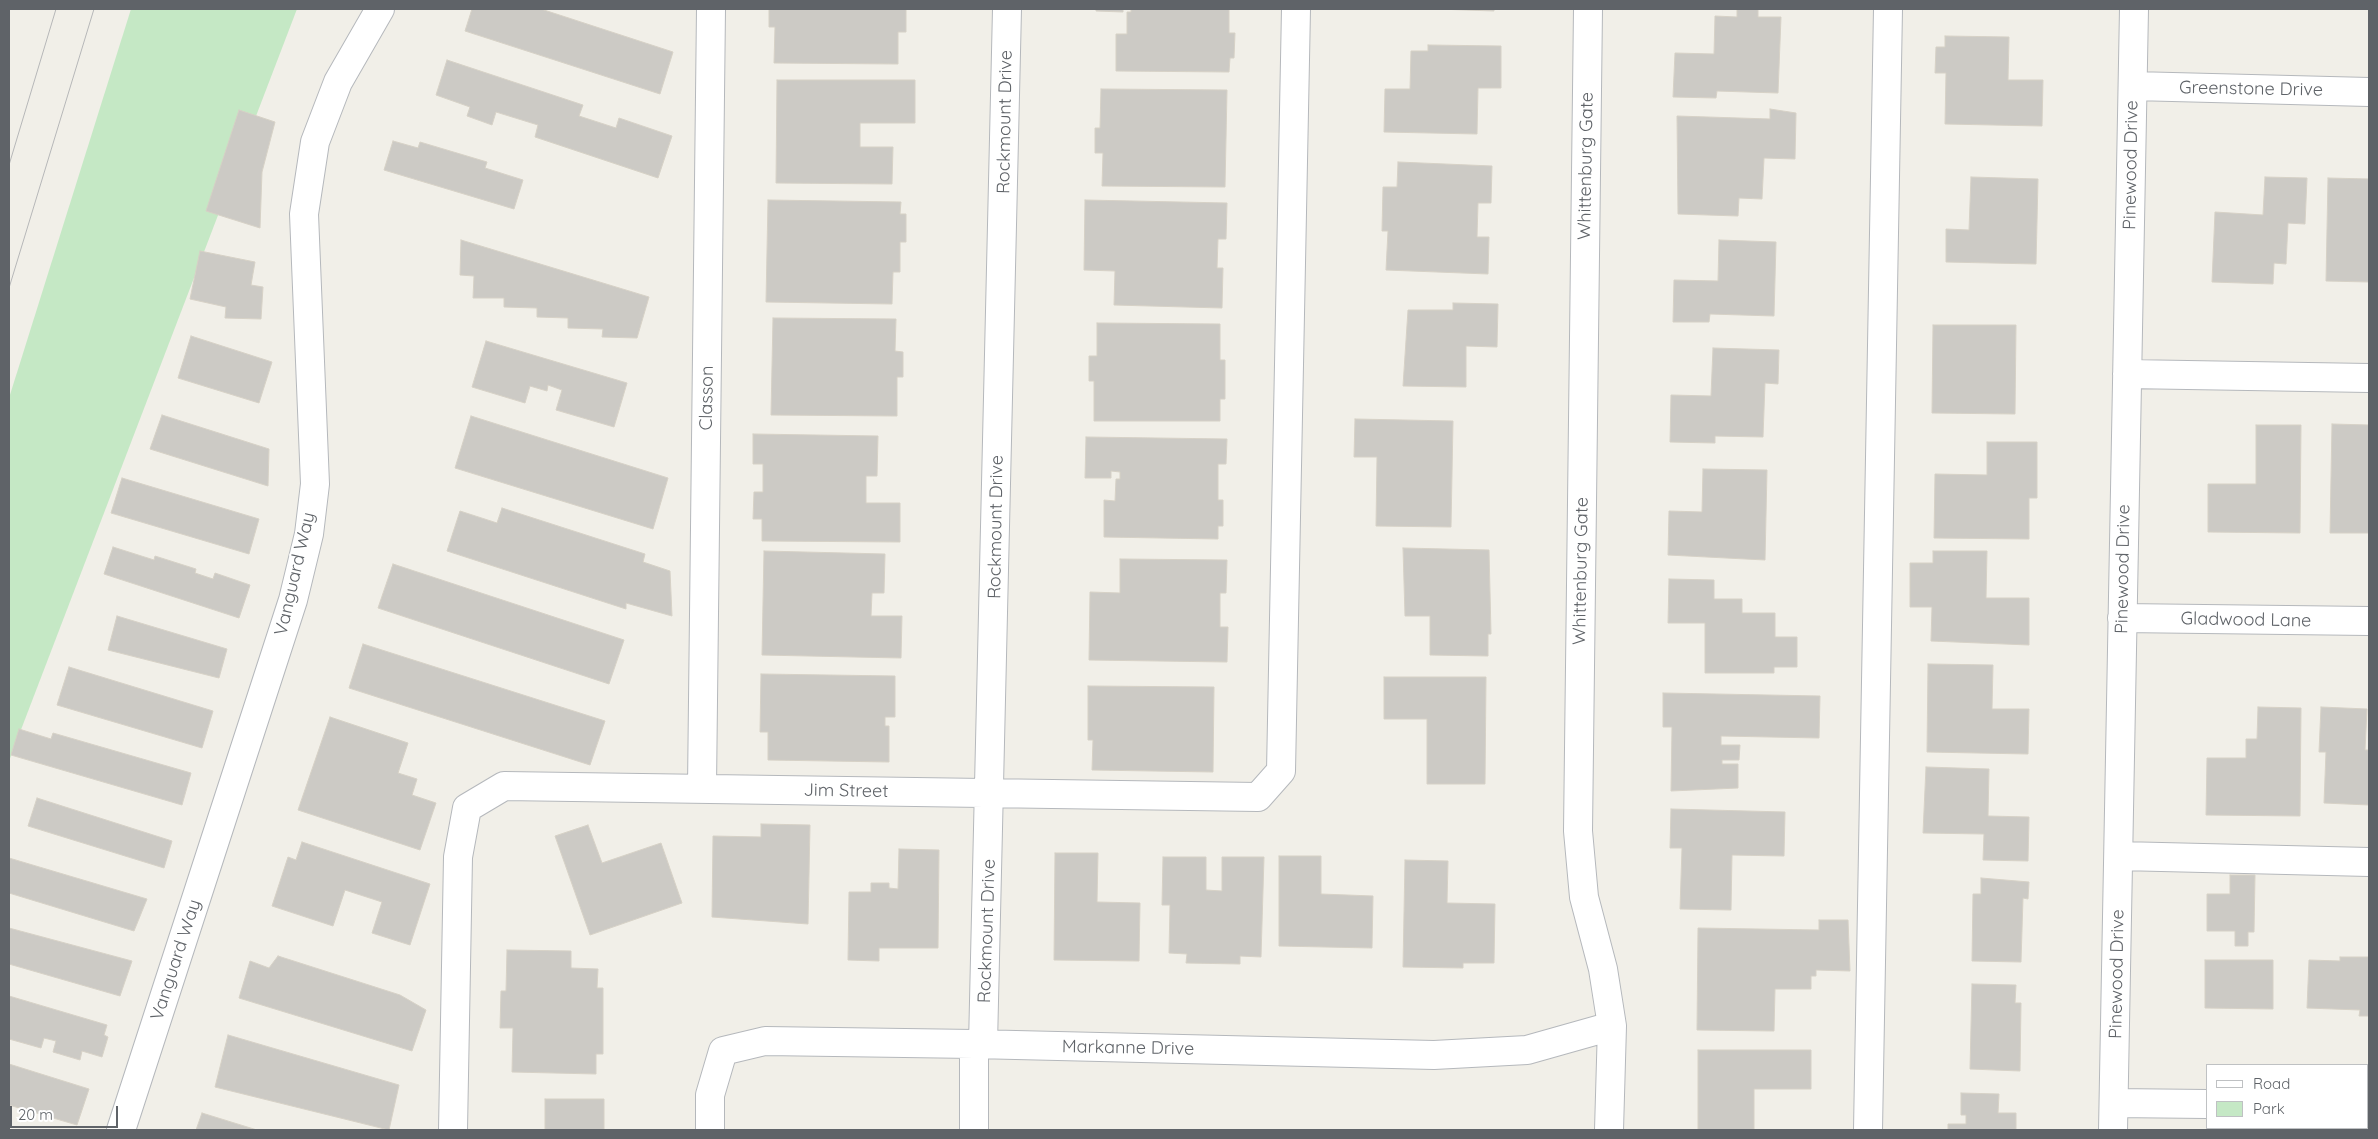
<!DOCTYPE html>
<style>
body{margin:0}
#map{position:relative;width:2378px;height:1139px;overflow:hidden;background:#f1efe8;font-family:Quicksand,sans-serif}
canvas{display:block}
.frame{position:absolute;inset:0;border:10px solid #5f6368;pointer-events:none}
.legend{position:absolute;left:2206px;top:1064px;width:162px;height:65px;box-sizing:border-box;background:#fff;border:1px solid #bfc1c3;margin:0;padding:6px 9px;list-style:none;font-size:15px;color:#5f6368}
.legend li{display:flex;align-items:center;gap:10px;height:25px}
.legend b{width:25px;border:1px solid #bfc1c3}
.scale{position:absolute;left:10px;top:1106px;width:108px;height:22px;box-sizing:border-box;border:2px solid #5f6368;border-top:0;padding-left:6px;font-size:15px;line-height:18px;white-space:nowrap;color:#5f6368;-webkit-text-stroke:4px #fff;paint-order:stroke}
</style>
<div id="map">
<canvas width="2378" height="1139"></canvas>
<div class="frame"></div>
<ul class="legend">
<li><b style="height:6px;background:#fff"></b>Road</li>
<li><b style="height:14px;background:#c5e8c5"></b>Park</li>
</ul>
<div class="scale">20 m</div>
</div>
<script>
const context = document.querySelector('canvas').getContext('2d');
context.lineJoin = 'round';
function fillPath(path, color) {
  context.fillStyle = color;
  context.fill(path, 'evenodd');
}
function shape(rows) {
  const path = new Path2D();
  for (const r of rows) {
    path.moveTo(r[0], r[1]);
    for (let i = 2; i < r.length; i += 2) path.lineTo(r[i], r[i + 1]);
  }
  return path;
}
function trace(path, color, width, dash) {
  context.strokeStyle = color;
  context.lineWidth = width;
  context.lineCap = dash ? 'butt' : 'round';
  context.setLineDash(dash || []);
  context.stroke(path);
}
function drawText(font, color, halo, rows, align = 'center') {
  context.font = font + ' Quicksand,sans-serif';
  context.lineWidth = 4;
  context.setLineDash([]);
  context.textBaseline = 'middle';
  context.strokeStyle = halo;
  context.fillStyle = color;
  for (const [text, x, y, turn = 0] of rows) {
    context.save();
    context.translate(x, y);
    context.rotate((+turn || 0) * Math.PI / 180);
    context.textAlign = isNaN(turn) ? turn : align;
    if (halo) context.strokeText(text, 0, 0);
    context.fillText(text, 0, 0);
    context.restore();
  }
}
const green = shape([
 [131,9,297,9,9,761,9,398]
]);
const building = shape([
 [472,9,541,9,673,52,660,94,465,31,472,9],
 [769,9,906,9,906,32,898,32,898,64,774,63,775,27,769,27,769,9],
 [1096,9,1123,9,1123,12,1096,11,1096,9],
 [1131,9,1229,9,1229,33,1235,33,1234,58,1230,58,1229,72,1116,71,1116,34,1127,34,1127,12,1131,12,1131,9],
 [1437,9,1494,9,1494,11,1437,9],
 [1737,9,1758,9,1758,17,1781,17,1778,93,1717,91,1716,98,1673,97,1675,53,1714,54,1715,16,1737,17,1737,9],
 [1945,36,2009,37,2008,80,2043,80,2042,126,1945,124,1946,73,1935,73,1936,47,1945,47,1945,36],
 [1428,45,1501,46,1501,88,1478,88,1477,134,1384,132,1385,89,1410,89,1411,51,1428,51,1428,45],
 [447,60,583,105,579,116,616,128,619,118,672,136,658,178,535,137,538,125,496,112,492,125,467,116,470,107,436,95,447,60],
 [777,80,915,80,915,123,860,123,860,147,893,147,892,184,776,183,777,80],
 [1101,89,1227,90,1225,187,1102,186,1103,153,1095,153,1095,128,1100,128,1101,89],
 [1770,109,1796,113,1795,159,1764,158,1762,199,1739,198,1738,216,1678,214,1677,116,1770,119,1770,109],
 [239,110,275,122,262,172,260,228,206,211,239,110],
 [393,141,418,148,420,142,487,162,485,168,523,180,514,209,384,170,393,141],
 [1398,162,1492,166,1491,203,1478,203,1477,237,1489,237,1488,274,1386,270,1388,231,1382,231,1383,187,1397,187,1398,162],
 [1971,177,2038,179,2036,264,1946,262,1946,229,1969,230,1971,177],
 [2265,177,2307,178,2305,224,2288,223,2286,264,2274,263,2273,284,2212,282,2215,212,2263,215,2265,177],
 [2328,178,2369,179,2369,282,2326,281,2328,178],
 [768,200,901,202,900,214,906,214,906,242,900,242,900,272,893,272,892,304,766,302,768,200],
 [1085,200,1227,203,1226,239,1218,239,1217,268,1223,268,1222,308,1114,305,1115,271,1084,270,1085,200],
 [461,240,649,297,637,338,602,337,603,329,568,328,568,318,537,317,537,308,504,307,504,298,473,298,474,276,460,275,461,240],
 [1719,240,1776,242,1774,316,1710,314,1709,322,1673,322,1674,280,1718,281,1719,240],
 [200,251,255,262,251,285,263,287,261,319,225,318,226,307,190,299,200,251],
 [1453,303,1498,304,1497,347,1466,346,1466,387,1403,386,1408,310,1453,310,1453,303],
 [773,318,896,319,895,351,903,352,903,377,897,377,897,416,771,415,773,318],
 [1097,323,1220,324,1220,360,1225,360,1225,399,1220,399,1220,421,1094,421,1094,381,1089,381,1089,356,1097,356,1097,323],
 [1933,325,2016,325,2015,414,1932,413,1933,325],
 [191,336,272,362,259,403,178,378,191,336],
 [486,341,627,383,614,427,556,410,562,390,548,385,547,391,530,386,525,403,472,387,486,341],
 [1713,348,1779,350,1778,384,1765,383,1763,437,1715,436,1715,443,1670,442,1671,395,1711,396,1713,348],
 [162,415,269,449,268,486,150,449,162,415],
 [471,416,668,478,653,529,455,468,471,416],
 [1355,419,1453,421,1451,527,1376,526,1377,457,1354,457,1355,419],
 [2332,424,2369,425,2369,533,2330,533,2332,424],
 [2256,425,2301,425,2300,533,2208,532,2208,484,2256,484,2256,425],
 [753,434,878,436,877,476,866,476,866,503,900,503,900,542,762,541,762,519,753,519,754,492,763,492,763,464,753,464,753,434],
 [1086,437,1227,439,1226,464,1218,464,1218,500,1223,500,1223,526,1218,526,1218,539,1104,537,1104,500,1115,501,1116,479,1120,479,1120,472,1111,471,1111,478,1085,478,1086,437],
 [1987,442,2037,442,2037,498,2029,498,2029,539,1934,538,1935,474,1987,475,1987,442],
 [1703,469,1767,470,1765,560,1668,555,1669,511,1702,512,1703,469],
 [122,478,259,519,249,554,111,513,122,478],
 [502,508,645,554,643,562,670,571,672,616,626,603,626,609,447,551,460,511,497,523,502,508],
 [113,547,154,560,155,556,196,569,195,573,213,579,215,573,250,585,239,618,104,574,113,547],
 [1403,548,1489,550,1491,634,1488,634,1488,656,1430,655,1430,616,1405,616,1403,548],
 [764,551,885,554,884,593,872,593,871,616,902,616,901,658,762,655,764,551],
 [1933,551,1987,551,1986,598,2029,598,2029,645,1931,641,1932,607,1910,607,1910,563,1933,563,1933,551],
 [1120,559,1227,560,1226,593,1220,593,1220,627,1228,627,1227,662,1089,660,1090,592,1120,593,1120,559],
 [393,564,624,640,609,684,378,608,393,564],
 [1669,579,1714,580,1714,599,1742,599,1742,613,1775,613,1775,637,1797,637,1797,667,1774,667,1774,673,1705,673,1705,623,1668,623,1669,579],
 [117,616,227,649,219,678,108,650,117,616],
 [363,644,605,721,590,765,349,688,363,644],
 [1928,664,1993,665,1992,709,2029,709,2028,754,1927,752,1928,664],
 [69,667,213,711,202,748,57,705,69,667],
 [761,674,895,676,895,717,885,717,885,726,889,726,889,762,768,760,768,732,760,732,761,674],
 [1384,677,1486,677,1485,784,1427,784,1427,719,1384,719,1384,677],
 [1088,686,1214,687,1213,772,1092,770,1093,740,1088,740,1088,686],
 [1663,693,1820,696,1819,738,1721,736,1721,745,1740,745,1739,760,1722,760,1722,764,1738,764,1738,788,1671,791,1672,727,1663,727,1663,693],
 [2258,707,2301,708,2300,816,2206,815,2207,758,2246,758,2246,739,2257,739,2258,707],
 [2321,707,2367,709,2365,750,2369,750,2369,805,2324,803,2326,752,2319,752,2321,707],
 [330,717,408,743,398,773,417,779,412,795,436,803,420,850,298,810,330,717],
 [19,729,51,739,53,733,191,773,182,805,11,755,19,729],
 [1926,767,1989,769,1988,816,2029,817,2028,861,1983,860,1984,834,1923,833,1926,767],
 [37,798,172,841,164,868,28,826,37,798],
 [1671,809,1785,812,1784,856,1732,855,1731,910,1680,909,1682,848,1670,848,1671,809],
 [761,824,810,825,808,924,712,917,713,836,761,837,761,824],
 [588,825,602,863,661,843,682,903,590,935,555,836,588,825],
 [302,842,430,884,410,945,372,933,382,902,345,890,333,926,272,906,288,857,296,860,302,842],
 [899,849,939,850,938,948,879,948,879,961,848,960,849,892,871,892,871,883,889,883,889,888,898,889,899,849],
 [1055,853,1098,853,1097,902,1140,903,1139,961,1054,960,1055,853],
 [1279,856,1321,856,1321,894,1373,896,1372,948,1279,946,1279,856],
 [1163,857,1206,857,1206,890,1222,891,1222,857,1264,857,1261,957,1240,956,1240,964,1186,963,1187,954,1169,953,1170,905,1162,905,1163,857],
 [9,858,147,899,134,931,9,893,9,858],
 [1405,860,1448,861,1447,903,1495,904,1494,963,1463,963,1463,968,1403,967,1405,860],
 [2230,875,2255,875,2254,932,2248,932,2248,946,2235,946,2235,931,2207,931,2207,894,2230,894,2230,875],
 [1981,878,2029,882,2028,899,2023,898,2021,962,1972,961,1973,894,1981,894,1981,878],
 [1819,920,1848,920,1850,971,1816,970,1816,976,1811,976,1811,989,1775,989,1774,1031,1697,1030,1698,928,1819,930,1819,920],
 [9,928,132,961,120,996,9,964,9,928],
 [507,950,571,951,571,968,598,969,597,988,603,988,603,1054,596,1054,596,1074,512,1072,513,1028,500,1028,501,991,506,991,507,950],
 [278,956,400,995,426,1010,412,1051,239,998,250,961,269,968,278,956],
 [2340,957,2369,957,2369,1016,2359,1016,2360,1010,2307,1008,2309,960,2340,961,2340,957],
 [2205,960,2273,960,2273,1009,2205,1008,2205,960],
 [1972,984,2016,985,2015,1003,2021,1003,2020,1071,1970,1069,1972,984],
 [9,996,107,1025,104,1035,108,1037,102,1057,82,1051,80,1060,53,1052,56,1041,44,1038,41,1048,9,1039,9,996],
 [228,1035,399,1085,389,1130,215,1087,228,1035],
 [1698,1050,1811,1050,1811,1089,1754,1089,1754,1130,1698,1130,1698,1050],
 [9,1064,89,1089,77,1125,9,1105,9,1064],
 [1961,1093,1999,1094,1998,1113,2016,1113,2016,1130,1948,1130,1948,1124,1966,1124,1966,1115,1961,1115,1961,1093],
 [545,1099,604,1099,604,1130,545,1130,545,1099],
 [202,1113,257,1130,196,1130,202,1113]
]);
const minor = shape([
 [1588,9,1578,831,1584,897,1603,969,1612,1026,1609,1130],
 [2133,86,2369,92],
 [2127,374,2369,378],
 [2122,618,2369,621],
 [702,787,711,9],
 [2120,856,2369,862],
 [983,1044,1007,9],
 [2114,1103,2207,1104],
 [2367,1107,2369,1107],
 [121,1130,293,600,309,534,315,484,304,214,315,142,338,82,380,9],
 [453,1130,458,857,467,808,504,786,1258,797,1281,771,1296,9],
 [710,1130,710,1095,723,1051,765,1041,974,1044,1434,1055,1527,1050,1612,1026],
 [974,1130,974,1044],
 [1868,1130,1888,9],
 [2113,1130,2134,9]
]);
const tram = shape([
 [9,165,56,9],
 [9,288,94,9]
]);
const streetNames = [
 ["Greenstone Drive",2251,89,1],
 ["Rockmount Drive",1005,122,-89],
 ["Pinewood Drive",2131,165,-89],
 ["Whittenburg Gate",1586,166,-89],
 ["Classon",707,398,-89],
 ["Rockmount Drive",996,527,-89],
 ["Pinewood Drive",2123,569,-89],
 ["Whittenburg Gate",1581,571,-89],
 ["Vanguard Way",295,574,-77],
 ["Gladwood Lane",2246,620,1],
 ["Jim Street",846,791,1],
 ["Rockmount Drive",987,931,-88],
 ["Vanguard Way",176,960,-72],
 ["Pinewood Drive",2117,974,-89],
 ["Markanne Drive",1128,1048,1]
];
fillPath(green, '#c5e8c5');
fillPath(building, '#cccac5');
trace(building, '#d6d1c6', 1);
trace(minor, '#b5b8bc', 30);
trace(minor, '#fff', 28);
trace(tram, '#b6b7b8', 1);
drawText('18px', '#5f6368', '#fff', streetNames);
</script>
